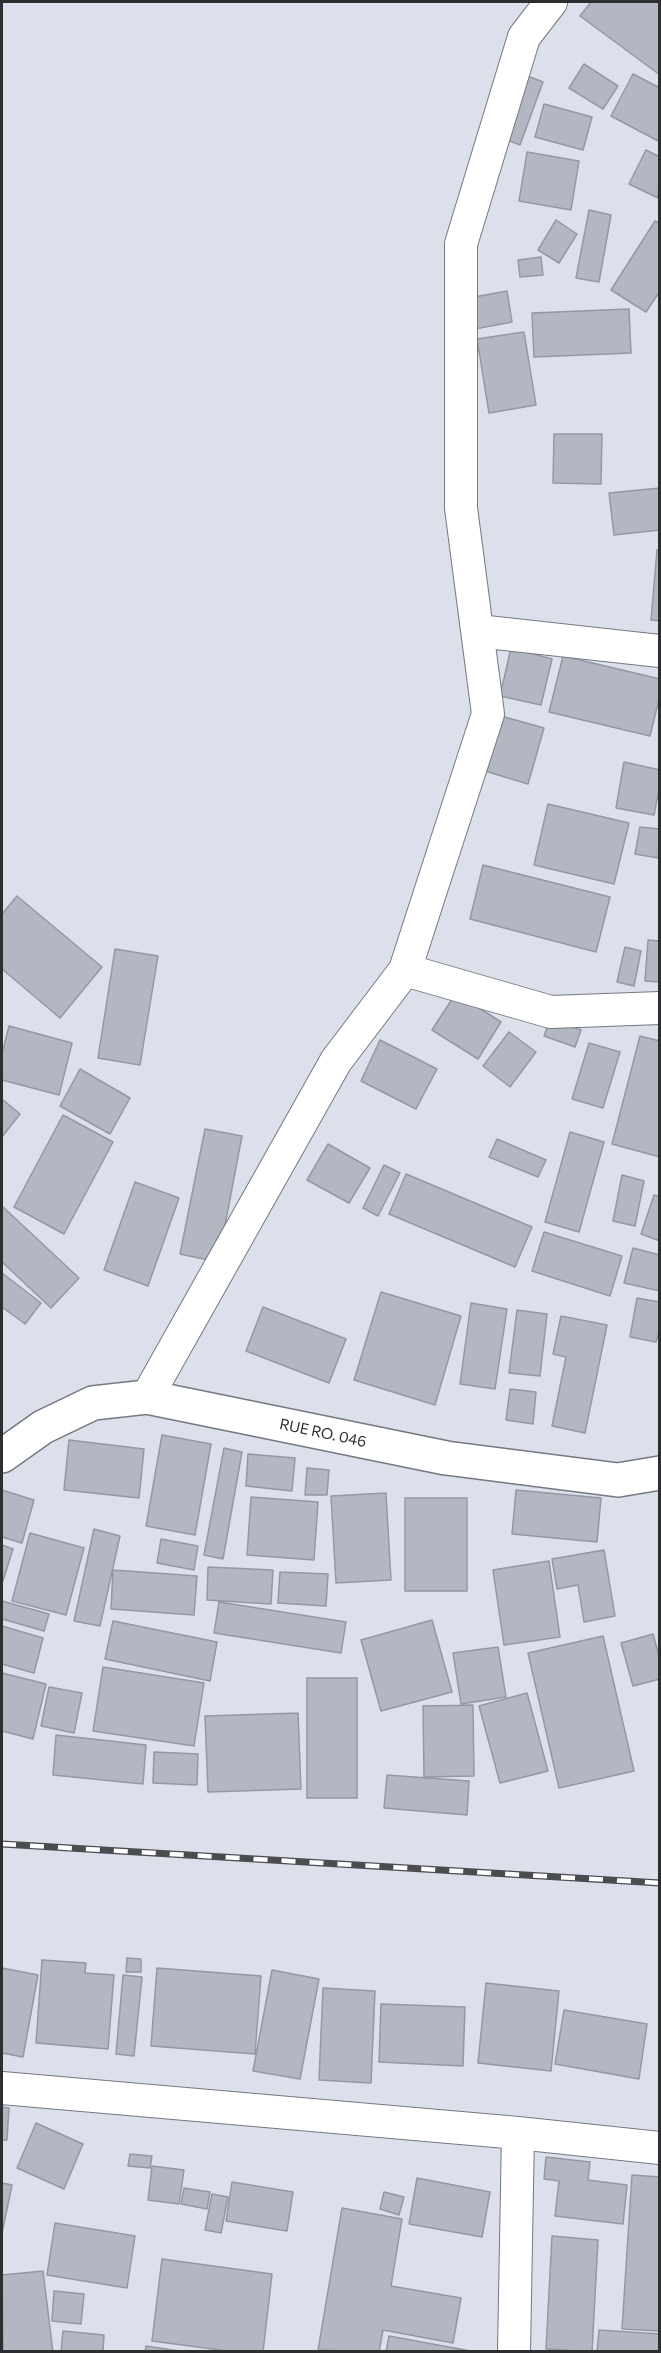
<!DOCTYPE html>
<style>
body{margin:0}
#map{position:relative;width:661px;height:2353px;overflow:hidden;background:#dbe0eb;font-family:Commissioner,sans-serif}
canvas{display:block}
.frame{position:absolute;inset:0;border:3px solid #2c2e32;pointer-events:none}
</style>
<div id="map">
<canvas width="661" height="2353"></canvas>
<div class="frame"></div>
</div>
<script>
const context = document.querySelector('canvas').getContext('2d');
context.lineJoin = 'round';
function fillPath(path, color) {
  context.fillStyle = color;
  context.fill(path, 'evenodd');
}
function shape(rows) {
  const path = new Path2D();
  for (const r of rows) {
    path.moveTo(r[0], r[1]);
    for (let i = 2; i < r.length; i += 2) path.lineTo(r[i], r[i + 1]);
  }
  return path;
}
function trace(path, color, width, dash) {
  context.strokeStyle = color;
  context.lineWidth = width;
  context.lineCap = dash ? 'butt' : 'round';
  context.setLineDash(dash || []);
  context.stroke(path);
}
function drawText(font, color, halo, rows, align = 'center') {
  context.font = font + ' Commissioner,sans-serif';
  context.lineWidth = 5;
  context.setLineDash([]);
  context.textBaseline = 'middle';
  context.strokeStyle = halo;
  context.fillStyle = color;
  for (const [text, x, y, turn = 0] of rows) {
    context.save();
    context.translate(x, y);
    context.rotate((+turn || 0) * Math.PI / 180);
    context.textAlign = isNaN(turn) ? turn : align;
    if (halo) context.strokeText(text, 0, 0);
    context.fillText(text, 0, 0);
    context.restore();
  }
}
const building = shape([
 [591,2,660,2,660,75,580,16,591,2],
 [584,64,618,86,603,109,569,88,584,64],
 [633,74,660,88,660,142,611,116,633,74],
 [525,75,543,82,520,145,502,138,525,75],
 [544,104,592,117,583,150,535,137,544,104],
 [646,150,660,157,658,198,629,184,646,150],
 [527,152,579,161,571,210,519,201,527,152],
 [589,210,611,215,599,282,576,278,589,210],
 [556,220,577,234,559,263,538,250,556,220],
 [655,221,660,224,660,291,646,312,611,290,655,221],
 [541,257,543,275,520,277,518,260,541,257],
 [507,291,512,322,475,329,469,298,507,291],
 [629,309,631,353,534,357,532,313,629,309],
 [524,332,536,405,489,413,477,339,524,332],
 [554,434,602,434,601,484,553,483,554,434],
 [660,488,660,530,614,535,609,493,660,488],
 [657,550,660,550,660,621,651,620,657,550],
 [511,648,552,659,541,705,500,696,511,648],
 [563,656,660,679,660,695,650,736,549,712,563,656],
 [501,716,544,728,528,784,485,771,501,716],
 [624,762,660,770,660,784,654,815,616,808,624,762],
 [548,804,629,823,614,884,534,865,548,804],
 [640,827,660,829,658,858,635,854,640,827],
 [483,865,610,897,596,952,470,919,483,865],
 [17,896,102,967,60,1018,2,969,2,914,17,896],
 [648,940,660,941,660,982,645,981,648,940],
 [625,947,641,951,634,986,617,982,625,947],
 [115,949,158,956,140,1065,98,1058,115,949],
 [456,993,501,1022,478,1059,432,1030,456,993],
 [550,1019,581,1030,575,1047,544,1036,550,1019],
 [9,1026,72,1043,59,1095,2,1080,2,1054,9,1026],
 [509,1032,536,1052,510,1087,483,1066,509,1032],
 [640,1036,660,1041,660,1157,612,1144,640,1036],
 [380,1040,437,1069,416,1109,361,1081,380,1040],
 [589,1043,620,1052,603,1108,572,1099,589,1043],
 [80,1069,130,1098,110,1134,60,1106,80,1069],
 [2,1099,20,1114,2,1137,2,1099],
 [63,1115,113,1142,64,1234,14,1207,63,1115],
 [205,1129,242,1136,218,1262,180,1254,205,1129],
 [570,1132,604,1142,579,1232,545,1222,570,1132],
 [497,1139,546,1160,538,1177,489,1157,497,1139],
 [328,1144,370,1168,349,1203,307,1180,328,1144],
 [384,1165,400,1173,378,1216,363,1208,384,1165],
 [406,1174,532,1227,515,1267,389,1214,406,1174],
 [622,1175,644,1181,635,1226,613,1221,622,1175],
 [135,1182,179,1198,148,1286,104,1270,135,1182],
 [654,1195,660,1197,660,1241,641,1234,654,1195],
 [2,1206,79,1278,51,1308,2,1262,2,1206],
 [544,1232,622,1256,610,1296,532,1271,544,1232],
 [633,1248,660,1255,660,1291,624,1283,633,1248],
 [2,1273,41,1303,25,1324,2,1307,2,1273],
 [381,1292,461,1316,435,1405,354,1380,381,1292],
 [637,1298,660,1302,660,1328,656,1342,630,1337,637,1298],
 [471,1303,507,1309,495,1389,460,1384,471,1303],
 [263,1307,346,1339,329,1383,246,1351,263,1307],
 [517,1310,547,1314,540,1376,509,1373,517,1310],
 [561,1316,607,1325,585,1433,552,1426,566,1357,553,1354,561,1316],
 [510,1389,536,1392,533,1424,506,1420,510,1389],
 [162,1435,211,1444,195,1535,146,1526,162,1435],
 [69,1440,144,1449,139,1498,64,1490,69,1440],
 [224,1448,242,1452,223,1559,204,1555,224,1448],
 [248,1454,295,1458,292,1491,246,1486,248,1454],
 [307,1468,329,1470,327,1495,305,1495,307,1468],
 [2,1490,34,1500,22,1543,2,1537,2,1490],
 [516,1490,601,1498,597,1542,512,1534,516,1490],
 [386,1493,391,1580,336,1583,331,1496,386,1493],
 [251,1497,318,1502,314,1560,247,1555,251,1497],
 [405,1498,467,1498,467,1591,405,1591,405,1498],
 [94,1529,120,1536,100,1626,74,1621,94,1529],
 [30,1533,84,1548,66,1615,12,1601,30,1533],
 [161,1539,198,1546,194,1570,157,1563,161,1539],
 [2,1545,13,1549,2,1584,2,1545],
 [604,1550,615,1616,584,1622,578,1585,557,1589,552,1559,604,1550],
 [549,1561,560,1637,504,1645,493,1570,549,1561],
 [208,1567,273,1570,271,1604,207,1600,208,1567],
 [113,1570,197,1576,194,1615,111,1609,113,1570],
 [280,1572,328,1574,326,1606,278,1603,280,1572],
 [2,1601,49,1614,44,1631,2,1619,2,1601],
 [219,1602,346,1622,341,1653,214,1633,219,1602],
 [432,1620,452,1692,381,1711,361,1640,432,1620],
 [113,1621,217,1642,210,1681,105,1659,113,1621],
 [2,1626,43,1638,34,1673,2,1664,2,1626],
 [653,1634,660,1660,660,1679,633,1686,621,1643,653,1634],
 [603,1636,634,1771,559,1788,528,1653,603,1636],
 [498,1647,506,1697,461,1704,453,1653,498,1647],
 [103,1667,204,1683,194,1746,93,1731,103,1667],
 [2,1673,46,1684,33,1739,2,1731,2,1673],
 [307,1678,357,1678,357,1798,307,1798,307,1678],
 [49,1687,82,1693,74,1733,41,1726,49,1687],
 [527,1693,548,1771,500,1783,479,1706,527,1693],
 [473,1705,474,1776,424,1777,423,1706,473,1705],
 [298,1713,301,1789,208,1792,205,1716,298,1713],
 [56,1735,146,1745,143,1784,53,1775,56,1735],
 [154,1752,198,1754,197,1785,153,1783,154,1752],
 [387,1775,469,1781,467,1815,384,1808,387,1775],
 [127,1958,141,1959,141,1972,126,1972,127,1958],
 [42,1960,86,1963,85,1973,114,1975,108,2049,36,2043,42,1960],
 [2,1968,38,1975,23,2057,2,2053,2,1968],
 [157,1968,261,1976,255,2054,151,2046,157,1968],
 [272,1970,319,1979,300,2079,253,2071,272,1970],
 [123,1975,142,1977,134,2056,116,2054,123,1975],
 [486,1983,559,1991,551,2071,478,2063,486,1983],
 [323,1988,375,1991,371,2083,319,2080,323,1988],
 [381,2004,465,2007,463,2066,379,2062,381,2004],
 [564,2010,647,2024,639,2079,555,2064,564,2010],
 [2,2107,9,2108,7,2140,2,2140,2,2107],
 [36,2123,83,2144,64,2189,17,2168,36,2123],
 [130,2154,152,2156,150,2168,128,2166,130,2154],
 [546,2157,590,2162,588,2180,627,2185,623,2224,555,2216,559,2181,544,2179,546,2157],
 [152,2166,184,2170,179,2204,148,2200,152,2166],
 [632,2175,660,2177,660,2331,622,2329,632,2175],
 [417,2178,490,2192,482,2237,409,2224,417,2178],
 [232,2182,293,2192,287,2231,226,2221,232,2182],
 [2,2183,12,2185,2,2233,2,2183],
 [184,2188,210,2192,207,2209,181,2204,184,2188],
 [384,2192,404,2197,399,2215,380,2209,384,2192],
 [212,2194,228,2197,221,2233,205,2230,212,2194],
 [342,2208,402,2219,391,2286,461,2298,453,2343,383,2330,379,2352,318,2350,342,2208],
 [55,2223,135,2236,127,2288,47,2275,55,2223],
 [552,2236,598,2240,592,2352,546,2349,552,2236],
 [162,2259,272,2274,263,2352,235,2352,152,2341,162,2259],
 [43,2271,53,2352,3,2352,2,2275,43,2271],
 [54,2291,84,2294,81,2324,52,2321,54,2291],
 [599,2330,660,2334,660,2352,597,2352,599,2330],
 [63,2331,104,2335,103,2352,61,2352,63,2331],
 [389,2336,476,2352,386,2352,389,2336],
 [146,2346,186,2352,145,2352,146,2346]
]);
const minor = shape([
 [478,631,660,651],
 [405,970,551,1012,660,1008],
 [147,1397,336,1061,405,970,488,714,461,508,461,244,524,37,551,2],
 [2,2088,518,2133,660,2148],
 [514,2352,518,2133]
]);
const tertiary = shape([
 [2,1456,43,1427,93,1403,147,1397,446,1458,618,1480,660,1473]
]);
const rail = shape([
 [2,1844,660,1883]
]);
const streetNames = [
 ["RUE RO. 046",323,1433,12]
];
fillPath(building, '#b2b7c2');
trace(building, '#9398a2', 1.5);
trace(minor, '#747882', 34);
trace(tertiary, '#747882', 36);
trace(minor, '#fff', 32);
trace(tertiary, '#fff', 33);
trace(rail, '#4a4c51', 7);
trace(rail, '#fff', 4.5, [14]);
drawText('15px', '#2c2e32', '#fff', streetNames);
</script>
